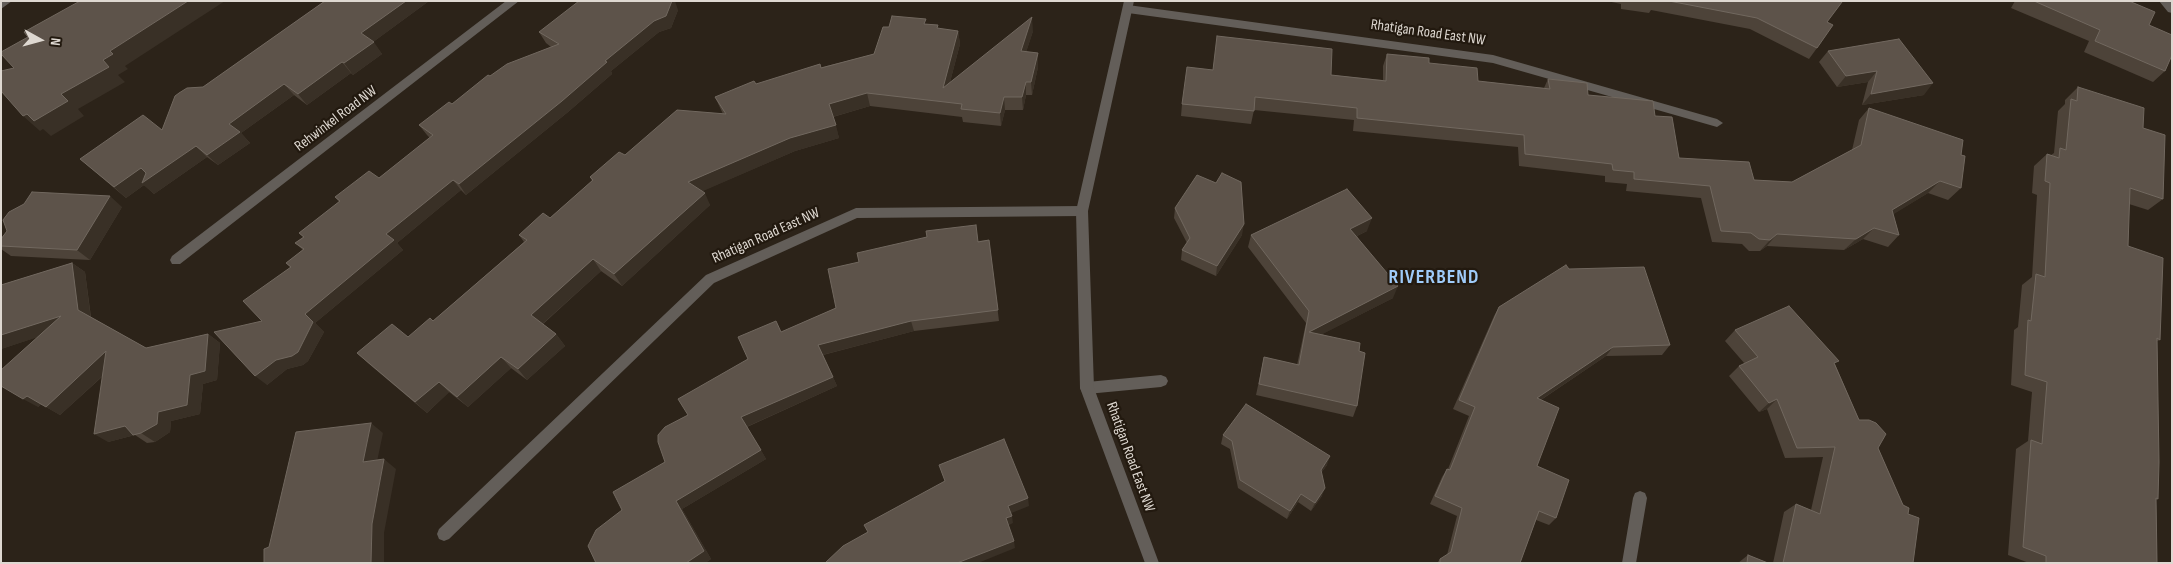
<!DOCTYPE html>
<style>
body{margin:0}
#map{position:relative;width:2173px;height:564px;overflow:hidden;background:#2c2319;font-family:"Sofia Sans Condensed",sans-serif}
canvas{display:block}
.frame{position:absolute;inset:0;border:2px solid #ded8d1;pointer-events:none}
.north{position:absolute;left:15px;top:15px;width:50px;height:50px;-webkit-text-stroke:4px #22190f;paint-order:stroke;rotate:97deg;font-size:14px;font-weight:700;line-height:20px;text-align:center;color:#ded8d1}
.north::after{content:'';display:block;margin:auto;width:18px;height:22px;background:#ded8d1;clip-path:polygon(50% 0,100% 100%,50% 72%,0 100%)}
</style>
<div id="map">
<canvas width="2173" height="564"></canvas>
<div class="frame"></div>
<div class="north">N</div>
</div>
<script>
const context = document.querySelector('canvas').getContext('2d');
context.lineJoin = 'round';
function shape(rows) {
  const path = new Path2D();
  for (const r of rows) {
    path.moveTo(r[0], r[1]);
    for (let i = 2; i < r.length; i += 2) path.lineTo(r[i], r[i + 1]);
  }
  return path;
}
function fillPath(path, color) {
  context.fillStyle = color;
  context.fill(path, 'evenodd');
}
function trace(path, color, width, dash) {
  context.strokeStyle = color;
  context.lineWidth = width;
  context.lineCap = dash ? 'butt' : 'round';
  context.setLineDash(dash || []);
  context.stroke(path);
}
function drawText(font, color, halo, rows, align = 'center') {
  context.font = font + ' "Sofia Sans Condensed",sans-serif';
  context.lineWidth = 4.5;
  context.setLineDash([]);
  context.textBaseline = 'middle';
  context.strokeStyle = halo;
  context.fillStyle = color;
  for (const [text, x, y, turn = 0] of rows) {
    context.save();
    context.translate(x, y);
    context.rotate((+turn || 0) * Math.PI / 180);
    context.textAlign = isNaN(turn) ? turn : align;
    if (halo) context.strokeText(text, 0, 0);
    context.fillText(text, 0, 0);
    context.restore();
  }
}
const minor = shape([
 [1,1,12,1,1,9,1,1],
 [506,1,519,1,180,264,172,264,170,260,172,256,506,1],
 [2159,1,2171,1,2172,13,2168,12,2159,1],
 [1128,5,1493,55,1717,119,1723,123,1717,127,1493,63,1128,13,1123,9,1128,5],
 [1082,206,1086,208,1088,211,1086,214,1082,216,857,218,714,283,449,539,444,541,439,539,437,534,439,529,706,275,856,208,1082,206],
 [1161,375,1166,377,1168,381,1166,385,1161,387,1087,394,1082,392,1080,388,1082,384,1087,382,1161,375],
 [1640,491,1645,493,1647,498,1636,563,1622,563,1633,498,1635,493,1640,491]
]);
const tertiary = shape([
 [1124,1,1134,1,1088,211,1094,388,1159,563,1145,563,1080,388,1076,211,1124,1]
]);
const wall = shape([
 [325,1,429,1,373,42,382,54,353,75,351,73,307,105,294,95,241,133,250,143,218,165,207,157,154,194,144,185,126,198,80,159,162,130,203,87],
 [1607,1,1841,1,1827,22,1817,48,1809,59,1750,29,1651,10,1649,13,1621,9,1621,4],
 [2015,1,2129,1,2149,25,2165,71,2153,82,2084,52,2089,41,2011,8],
 [678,10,671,28,659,32,611,71,612,74,568,112,466,195,461,190,397,243,403,250,315,323,324,332,308,361,303,365,287,369,267,385,262,321,290,267,286,263,303,250,295,243,303,237,299,233,339,202,335,197,379,178,430,138,427,135,419,125,452,104,490,76,551,47,546,43,539,32],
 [927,24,939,29,958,31,960,44,950,82,1033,31,1026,52,1038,53,1038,67,1032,95,1026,95,1023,110,1005,110,1001,126,963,122,962,117,870,106,833,117,839,138,795,151,702,191,710,205,622,286,601,271,543,324,556,334,565,346,527,380,511,368,468,407,449,392,427,413,369,364,357,353,408,337,433,321,524,242,519,235,550,218,592,181,590,177,625,155,723,114,715,97,756,84,874,54,889,27],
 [1899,39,1924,95,1862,105,1868,82,1837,87,1819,62,1828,51],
 [1387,54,1429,63,1478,81,1544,88,1548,79,1588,95,1655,116,1679,158,1754,180,1792,182,1852,150,1859,120,1869,108,1961,155,1961,188,1948,200,1928,193,1893,214,1899,235,1888,247,1863,239,1844,250,1767,246,1760,251,1749,251,1742,244,1712,242,1701,198,1626,191,1627,184,1605,182,1605,176,1519,166,1518,147,1353,131,1354,120,1254,110,1251,124,1181,116,1182,104,1213,70,1331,75,1383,80,1383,66],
 [2078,87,2143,128,2163,199,2148,210,2129,204,2128,246,2160,340,2157,341,2158,499,2156,500,2157,563,2029,563,2008,555,2016,449,2028,441,2032,392,2011,385,2014,330,2018,327,2022,285,2032,277,2037,195,2032,193,2034,166,2047,154,2051,155,2054,153,2058,111,2065,104,2065,100],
 [122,207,90,260,11,256,1,249,1,239],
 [1175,208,1242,235,1216,276,1181,260,1182,250,1187,243,1174,218],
 [1367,231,1357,236,1393,298,1322,334,1359,351,1357,406,1353,417,1256,395,1264,357,1297,365,1306,323,1248,247,1251,235],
 [989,240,999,321,914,331,823,355,837,386,747,427,766,459,682,509,711,559,705,563,596,563,622,510,665,462,688,415,748,359,781,332,836,308,978,241],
 [72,263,85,272,91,317,146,348,208,334,220,343,217,380,203,384,200,414,171,421,170,432,155,442,147,443,135,435,108,442,103,376,60,415,41,404,38,407,37,337,1,349,1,285],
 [1569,269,1670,345,1662,355,1606,356,1541,400,1537,466,1556,518,1549,525,1536,520,1520,563,1437,563,1440,559,1447,555,1457,516,1430,504,1442,477,1447,469,1448,469,1469,416,1453,409,1494,316,1499,307],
 [1735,330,1835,364,1859,420,1878,448,1903,505,1908,514,1913,563,1773,563,1784,512,1796,504,1811,510,1823,457,1785,458,1767,409,1759,412,1729,376,1739,366,1745,364,1725,341],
 [1223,435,1327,465,1321,473,1322,496,1311,511,1298,502,1287,519,1238,488,1230,449,1221,444],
 [1748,555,1768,563,1738,563]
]);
const shadedWall = shape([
 [188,1,225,1,125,66,110,51],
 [406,1,429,1,369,45,361,33],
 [672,1,675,1,678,10,671,28,659,32,611,71,612,74,568,112,466,195,459,184,605,61],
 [1032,17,1033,31,1022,65,1021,51],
 [958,31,960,44,945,101,943,88],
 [374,42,382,54,353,75,344,63],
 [1038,53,1038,67,1032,95,1031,82],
 [113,54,128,69,118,75,125,82,78,109,84,116,51,136,43,129,40,131,23,116,103,60],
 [342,62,351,73,307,105,298,94],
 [1877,71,1868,82,1837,87,1846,76],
 [1026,82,1026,95,1023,110,1022,97],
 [1933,83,1924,95,1862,105,1871,94],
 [284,84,294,95,241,133,250,143,218,165,207,155,229,124],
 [867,93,870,106,832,117,829,104],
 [1004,97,1005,110,1001,126,1000,113],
 [836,125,839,138,795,151,694,195,688,182,790,138],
 [196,146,207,157,154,194,144,185,126,198,114,187,141,168],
 [453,180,461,190,397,243,403,250,315,323,324,332,308,361,303,365,287,369,267,385,255,376,305,314,386,234],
 [1940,181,1928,193,1881,222,1892,210],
 [705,193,710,205,622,286,614,274],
 [110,196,122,207,90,260,77,250],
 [1372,218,1367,231,1346,241,1350,229],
 [1244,224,1242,235,1216,276,1217,266],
 [1874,228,1863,239,1844,250,1856,239],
 [1777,234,1767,246,1760,251,1770,240],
 [593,259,601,271,540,326,531,315],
 [72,263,85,272,91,320,78,310],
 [1398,286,1393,298,1305,343,1309,332],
 [61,316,75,325,1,349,1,335],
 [911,321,914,331,822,355,818,345],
 [208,334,220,343,217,380,203,384,200,414,171,421,170,432,155,442,141,433,158,412,190,375],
 [556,334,565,346,527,380,518,369],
 [1613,347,1606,356,1530,407,1537,398],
 [106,351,120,360,60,415,46,407],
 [501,357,511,368,468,407,457,397],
 [833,377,837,386,746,427,741,417],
 [439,382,449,392,427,413,415,402],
 [27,396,41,404,38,407,23,399],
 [1777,399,1767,409,1759,412,1769,403],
 [371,423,383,433,375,471,363,462],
 [125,426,135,435,108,442,94,434],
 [761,450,766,459,682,509,711,559,705,563,686,563,676,501],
 [1330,456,1327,465,1317,478,1321,470],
 [384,459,396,469,384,533,384,563,371,563,372,524],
 [1325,488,1322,496,1311,511,1315,503],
 [1301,494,1298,502,1287,519,1290,511],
 [1028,498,1029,506,1009,514,1008,506],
 [1012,516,1013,523,1007,526,1006,518],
 [1014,541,1015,548,978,563,957,563]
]);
const building = shape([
 [80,1,188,1,110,51,113,54,103,60,109,67,61,94,68,101,34,121,27,114,23,116,1,91,1,71,14,68,1,54,1,52,28,37,24,32,80,1],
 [325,1,406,1,361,33,374,42,344,63,342,62,298,94,284,84,229,124,240,132,207,155,196,146,142,183,146,173,141,168,114,187,80,159,143,115,162,130,175,96,179,93,187,88,203,87,325,1],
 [579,1,672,1,666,16,654,21,605,61,607,62,562,101,459,184,453,180,386,234,394,240,305,314,313,322,298,352,292,356,276,360,255,376,214,332,262,321,243,301,291,267,286,263,304,249,295,243,304,237,299,233,340,201,335,197,369,171,379,178,433,135,419,125,449,102,452,104,488,75,490,76,507,64,559,44,539,32,579,1],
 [1669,1,1841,1,1842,2,1827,22,1833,25,1817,48,1757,18,1669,1],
 [2034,1,2129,1,2155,12,2149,25,2172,35,2172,55,2165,71,2095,41,2100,30,2034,1],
 [892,16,926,19,924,24,938,25,937,28,958,31,943,88,1032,17,1021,51,1038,53,1031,82,1026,82,1022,97,1004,97,1000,113,961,109,962,104,867,93,829,104,836,125,790,138,688,182,705,193,614,274,593,259,531,315,556,334,518,369,501,357,457,397,439,382,415,402,357,353,392,324,408,337,430,318,433,321,527,240,519,235,543,213,550,218,593,180,590,177,619,152,625,155,677,110,726,114,715,97,754,81,756,84,820,64,821,68,874,54,883,27,889,27,892,16],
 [1217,36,1332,49,1331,75,1386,81,1387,54,1429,58,1429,63,1477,68,1478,81,1550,89,1548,79,1587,83,1588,95,1653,101,1655,116,1672,117,1679,158,1749,162,1754,180,1792,182,1861,145,1869,108,1963,140,1961,155,1965,156,1961,188,1940,181,1892,210,1899,235,1874,228,1856,239,1777,234,1770,240,1759,239,1751,233,1721,231,1710,186,1634,179,1634,172,1613,170,1612,164,1525,154,1524,135,1357,118,1357,108,1255,97,1254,111,1182,104,1187,67,1213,70,1217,36],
 [1899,39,1933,83,1871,94,1877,71,1846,76,1828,51,1899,39],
 [2078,87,2144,108,2143,128,2165,135,2163,199,2130,188,2128,246,2163,258,2160,340,2157,338,2159,462,2158,499,2156,498,2157,563,2046,563,2046,556,2023,547,2031,440,2042,444,2047,382,2025,375,2028,320,2031,321,2036,274,2045,277,2050,183,2045,181,2047,154,2059,158,2060,148,2066,150,2071,99,2077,101,2078,87],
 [1222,173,1241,182,1244,224,1217,266,1182,250,1190,238,1175,208,1197,175,1216,183,1222,173],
 [1347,189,1372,218,1350,229,1398,286,1309,332,1360,343,1359,351,1365,353,1357,406,1259,384,1264,357,1299,365,1309,311,1251,235,1347,189],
 [32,192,110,196,77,250,1,246,1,239,7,231,3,220,9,212,24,204,32,192],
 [976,225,978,242,989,240,998,310,911,321,818,345,833,377,741,417,761,450,676,501,704,551,686,563,596,563,588,546,596,530,622,510,613,492,665,462,658,442,658,435,665,427,688,415,678,399,748,359,738,337,776,321,781,332,836,308,828,269,859,262,857,253,927,237,926,231,976,225],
 [72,263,78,310,146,348,208,334,205,371,190,375,187,405,158,412,157,424,141,433,133,435,125,426,94,434,106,351,46,407,27,396,23,399,1,386,1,370,61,316,1,335,1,285,72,263],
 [1566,265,1569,269,1644,267,1670,345,1613,347,1537,398,1559,408,1537,466,1569,480,1556,518,1539,511,1520,563,1440,563,1440,559,1451,552,1462,508,1435,496,1447,469,1450,470,1475,407,1459,400,1499,307,1566,265],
 [1789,306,1839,361,1834,363,1859,420,1869,420,1876,423,1886,434,1878,448,1903,505,1909,508,1908,514,1919,518,1913,563,1783,563,1796,504,1820,514,1835,447,1797,448,1777,399,1769,403,1739,366,1758,357,1735,330,1789,306],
 [1246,404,1330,456,1321,470,1325,488,1315,503,1301,494,1290,511,1240,480,1232,441,1223,435,1246,404],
 [371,423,363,462,384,459,372,524,371,563,264,563,264,549,269,547,296,432,371,423],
 [1004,439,1028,498,1008,506,1012,516,1006,518,1014,541,957,563,825,563,843,546,868,532,864,525,945,481,939,465,1004,439],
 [1748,555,1768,563,1747,563,1748,555]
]);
const streetNames = [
 ["Rhatigan Road East NW",1428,33,8],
 ["Rehwinkel Road NW",336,119,-37],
 ["Rhatigan Road East NW",766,236,-24],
 ["Rhatigan Road East NW",1130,457,70]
];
const districtNames = [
 ["RIVERBEND",1434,278]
];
fillPath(minor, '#635e59');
fillPath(tertiary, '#635e59');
fillPath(wall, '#4d4339');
fillPath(shadedWall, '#393026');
fillPath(building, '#5d534a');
trace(building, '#71685f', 1);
drawText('15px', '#ded8d1', '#22190f', streetNames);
context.letterSpacing = '1px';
drawText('bold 20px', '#9fcbf9', '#22190f', districtNames);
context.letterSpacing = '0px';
</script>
